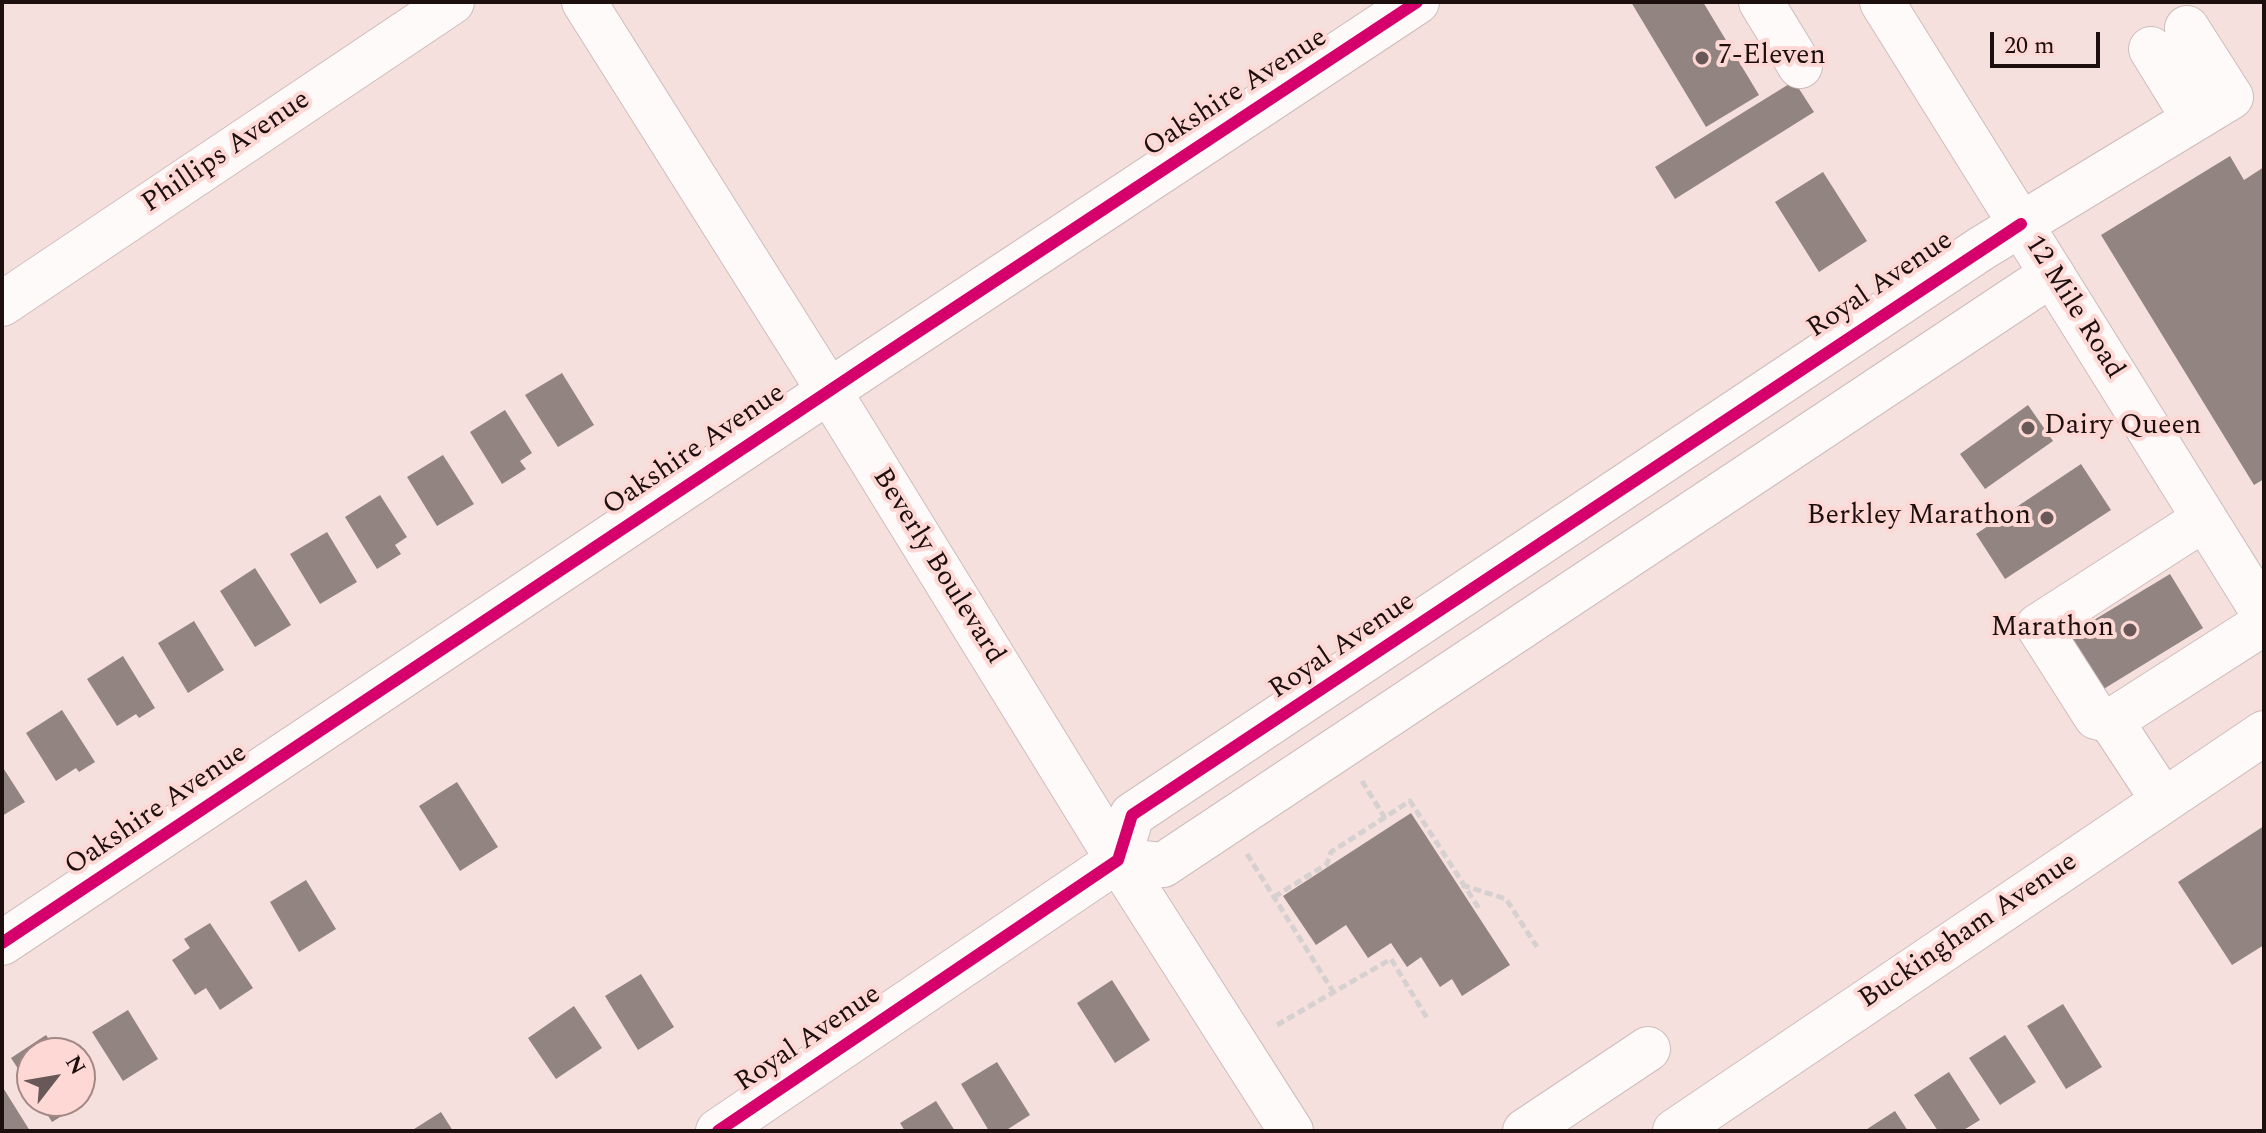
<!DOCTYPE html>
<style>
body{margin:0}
#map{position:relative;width:2266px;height:1133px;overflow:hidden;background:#f5e0de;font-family:Spectral,serif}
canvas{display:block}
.frame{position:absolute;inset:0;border:4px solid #1c0f0e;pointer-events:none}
.north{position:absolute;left:16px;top:1037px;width:80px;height:80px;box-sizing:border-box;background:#fed8d5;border:2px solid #a48885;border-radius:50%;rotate:59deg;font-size:22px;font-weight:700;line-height:32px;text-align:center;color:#1c0f0e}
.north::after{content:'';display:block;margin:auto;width:28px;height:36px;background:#685857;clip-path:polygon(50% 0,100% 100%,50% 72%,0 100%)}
.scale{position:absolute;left:1990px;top:32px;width:110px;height:36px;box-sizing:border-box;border:4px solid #1c0f0e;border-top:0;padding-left:10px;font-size:24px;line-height:28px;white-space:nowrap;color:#1c0f0e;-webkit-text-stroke:6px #fed8d5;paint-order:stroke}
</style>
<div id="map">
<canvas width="2266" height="1133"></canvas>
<div class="frame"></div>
<div class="north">N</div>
<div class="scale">20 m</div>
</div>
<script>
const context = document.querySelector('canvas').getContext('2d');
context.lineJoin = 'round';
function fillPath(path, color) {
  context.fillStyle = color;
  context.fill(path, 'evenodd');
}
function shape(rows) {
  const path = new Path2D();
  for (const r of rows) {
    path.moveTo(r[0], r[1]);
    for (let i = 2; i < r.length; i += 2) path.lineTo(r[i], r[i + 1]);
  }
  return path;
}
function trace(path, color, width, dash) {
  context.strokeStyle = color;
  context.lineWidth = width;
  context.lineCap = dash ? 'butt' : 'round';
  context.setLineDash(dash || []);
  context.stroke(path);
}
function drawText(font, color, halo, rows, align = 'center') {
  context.font = font + ' Spectral,serif';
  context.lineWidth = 8;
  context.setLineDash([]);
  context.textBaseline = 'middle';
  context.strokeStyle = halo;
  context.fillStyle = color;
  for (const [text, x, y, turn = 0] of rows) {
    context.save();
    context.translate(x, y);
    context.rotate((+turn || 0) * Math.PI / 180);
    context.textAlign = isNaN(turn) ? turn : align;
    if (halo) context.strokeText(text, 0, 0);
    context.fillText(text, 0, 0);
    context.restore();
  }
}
const building = shape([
 [1631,2,1703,2,1759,95,1706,127],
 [1794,81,1814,112,1675,199,1655,167],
 [2230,156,2244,180,2264,167,2264,479,2254,485,2101,235],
 [1823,172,1867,241,1819,272,1775,202],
 [562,373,594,425,558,447,525,395],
 [2028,405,2053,441,1985,489,1960,454],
 [505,410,532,453,520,461,526,469,502,484,470,432],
 [443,455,474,504,437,526,407,477],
 [2081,464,2111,510,2005,579,1976,534],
 [380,495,407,537,395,545,401,554,377,569,345,517],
 [327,532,357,582,320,604,290,554],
 [255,568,291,625,255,647,220,591],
 [2170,574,2203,628,2102,690,2069,635],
 [194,621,224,670,188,693,158,643],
 [123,656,155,708,139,718,136,714,117,726,87,679],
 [62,710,95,762,79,772,76,768,56,781,26,733],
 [2,766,25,802,2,816],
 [457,782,498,847,460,871,419,806],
 [1411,813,1510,965,1462,996,1452,979,1440,987,1421,957,1407,967,1391,943,1368,958,1346,925,1316,945,1283,896],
 [2264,826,2264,945,2232,965,2178,882],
 [306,880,336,929,299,952,270,902],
 [210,923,253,988,220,1010,206,988,195,995,172,960,190,948,184,939],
 [641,974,674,1027,638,1050,605,996],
 [1112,980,1150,1040,1115,1063,1077,1003],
 [2063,1004,2102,1067,2066,1089,2027,1026],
 [574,1006,602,1048,556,1079,528,1038],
 [128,1010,158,1059,123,1081,92,1032],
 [46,1035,58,1053,32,1053,32,1090,11,1058],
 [2005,1035,2036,1082,2000,1105,1969,1058],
 [997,1062,1030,1115,1005,1131,989,1131,961,1084],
 [1949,1072,1980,1120,1962,1131,1938,1131,1914,1095],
 [2,1086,30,1131,2,1131],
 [80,1088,88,1100,52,1122,39,1101,80,1101],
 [936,1101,955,1131,905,1131,900,1123],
 [1895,1111,1908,1131,1864,1131],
 [441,1112,453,1131,411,1131]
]);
const path = shape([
 [1362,781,1385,818],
 [1247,854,1334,993],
 [1462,885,1506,899,1537,947],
 [1274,897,1327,864,1331,852,1410,801,1480,910],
 [1277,1025,1391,959,1427,1018]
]);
const minor = shape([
 [584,2,829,391,1118,860,1291,1131],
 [1761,2,1800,66],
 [2151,49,2194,119],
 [2,304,452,2],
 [2111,721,2264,623],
 [2163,800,2111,721,2096,717,2038,626,2204,519],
 [1118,860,1163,865,2052,274],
 [2,943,874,361,1417,2],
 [718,1131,1118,860,1132,815,1982,248,2231,97,2187,28],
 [1525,1131,1648,1049],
 [1675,1131,2264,733]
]);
const major = shape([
 [1882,2,2264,614]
]);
const cycleway = shape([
 [2,943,874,361,1417,2],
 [718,1131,1118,860,1132,815,2021,224]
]);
const markers = [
 [1702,58,8,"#685857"],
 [2028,428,8,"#685857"],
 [2047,518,8,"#685857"],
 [2130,630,8,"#685857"]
];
const poiNames = [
 ["7-Eleven",1718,58],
 ["Dairy Queen",2044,428],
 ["Berkley Marathon",2031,518,"right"],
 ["Marathon",2114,630,"right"]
];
const streetNames = [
 ["Oakshire Avenue",1236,94,-33],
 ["Phillips Avenue",227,153,-34],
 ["Royal Avenue",1881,286,-34],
 ["12 Mile Road",2073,308,58],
 ["Oakshire Avenue",695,451,-34],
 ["Beverly Boulevard",937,567,58],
 ["Royal Avenue",1343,647,-34],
 ["Oakshire Avenue",157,811,-34],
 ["Buckingham Avenue",1969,932,-34],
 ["Royal Avenue",809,1040,-34]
];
fillPath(building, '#928480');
trace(minor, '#cdbdbb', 46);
trace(major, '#cdbdbb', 46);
trace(path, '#d6d1d0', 5, [8, 4]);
trace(minor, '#fefafa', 44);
trace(major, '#fefafa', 44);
trace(cycleway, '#d6006c', 12);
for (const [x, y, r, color] of markers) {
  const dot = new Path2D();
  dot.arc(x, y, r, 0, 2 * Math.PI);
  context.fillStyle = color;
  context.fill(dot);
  trace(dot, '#fed8d5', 3);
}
drawText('28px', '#1c0f0e', '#fed8d5', poiNames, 'left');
drawText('28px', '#1c0f0e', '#fed8d5', streetNames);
</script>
